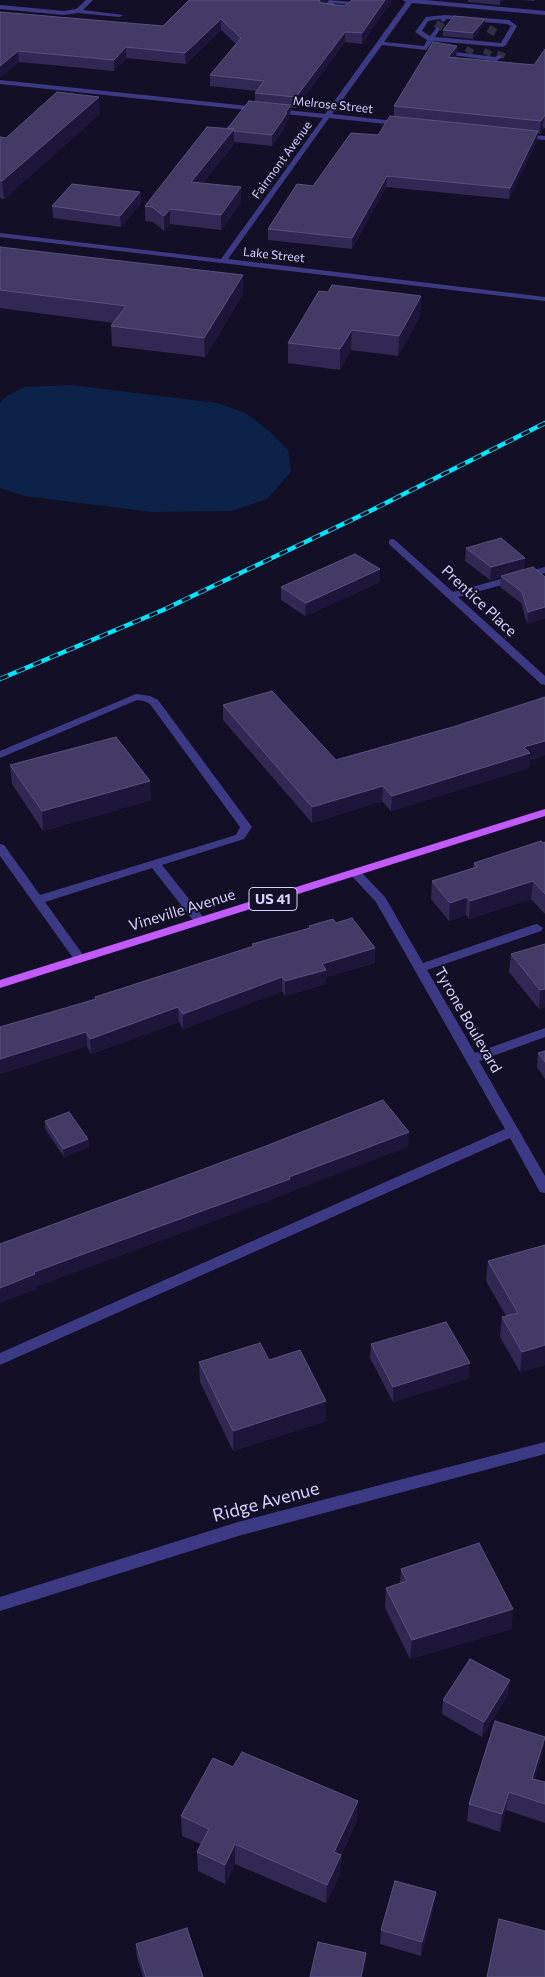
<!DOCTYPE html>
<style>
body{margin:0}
canvas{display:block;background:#130f26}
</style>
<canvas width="545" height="1977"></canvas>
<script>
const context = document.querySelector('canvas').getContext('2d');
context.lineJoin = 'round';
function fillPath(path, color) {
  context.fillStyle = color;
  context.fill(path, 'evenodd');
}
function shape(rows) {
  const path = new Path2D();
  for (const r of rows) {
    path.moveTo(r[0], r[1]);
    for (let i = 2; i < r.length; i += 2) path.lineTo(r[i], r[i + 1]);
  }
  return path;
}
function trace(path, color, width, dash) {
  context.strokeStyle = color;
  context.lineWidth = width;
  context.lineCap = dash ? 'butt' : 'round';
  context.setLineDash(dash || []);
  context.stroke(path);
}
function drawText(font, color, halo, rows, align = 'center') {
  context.font = font + ' Commissioner,sans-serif';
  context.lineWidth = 4;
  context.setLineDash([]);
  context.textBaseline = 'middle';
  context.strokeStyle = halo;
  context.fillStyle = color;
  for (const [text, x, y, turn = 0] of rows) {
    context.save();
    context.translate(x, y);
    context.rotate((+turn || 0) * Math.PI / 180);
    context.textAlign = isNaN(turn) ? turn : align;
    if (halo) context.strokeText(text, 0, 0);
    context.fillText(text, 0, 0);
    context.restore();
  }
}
const water = shape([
 [71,385,217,403,245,413,268,430,288,450,291,472,267,499,232,511,152,512,24,496,0,488,0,403,7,396,25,387]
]);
const minorTunnel = shape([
 [437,29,443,20],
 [490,34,495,25],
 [468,53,471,48],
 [486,55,489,50],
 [500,57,502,52]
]);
const minor = shape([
 [86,0,93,0,83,10,123,15,120,17,78,13,64,15,0,9,0,5,64,11,76,9,86,0],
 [329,0,353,2,361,0,345,15,322,12,321,11,329,0],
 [334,3,349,5,343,11,329,10,334,3],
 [402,0,425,0,545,11,545,15,412,3,384,42,424,46,427,40,415,32,426,17,445,15,509,20,517,26,506,45,503,47,433,41,426,50,382,45,332,114,403,122,406,122,406,126,329,118,228,259,545,297,545,301,0,237,0,233,221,259,323,118,0,84,0,80,325,114,406,2,402,0],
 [440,19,443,22,447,19,507,24,511,26,501,43,435,37,440,29,437,27,430,36,422,31,428,21,440,19],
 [440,50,495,57,500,55,503,57,496,61,438,53,438,51,440,50],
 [517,134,545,136,545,140,520,138,517,138,517,134],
 [392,539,395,540,453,592,545,567,545,573,458,597,545,676,545,685,541,684,389,544,389,540,392,539],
 [136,694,150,696,158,700,252,827,244,839,162,865,204,918,206,921,204,924,196,924,152,868,45,902,86,959,80,963,76,962,0,856,0,844,4,845,40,895,236,835,240,827,150,704,144,701,137,700,0,758,0,751,136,694],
 [355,869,359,870,385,897,423,963,533,925,537,924,543,928,541,931,427,970,475,1053,545,1028,545,1037,479,1061,545,1176,545,1193,540,1192,510,1138,0,1365,0,1353,505,1129,376,902,349,873,355,869],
 [545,1442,545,1454,238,1536,0,1611,0,1597,238,1522,545,1442]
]);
const major = shape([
 [545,809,545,816,0,988,0,980,545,809]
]);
const rail = shape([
 [0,679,163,610,366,513,545,423]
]);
const wall = shape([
 [328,0,325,4,345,6,352,0,392,0,362,44,345,42,296,108,291,108,290,116,287,120,287,124,272,146,234,142,234,144,203,183,241,202,221,230,170,224,164,231,153,222,145,221,145,206,255,101,255,93,256,91,210,86,210,75,236,44,221,30,186,64,126,58,114,71,19,62,0,77,0,12,163,26],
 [468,0,504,0,500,5,468,2],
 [520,0,535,0,534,1],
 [485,19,484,24,473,39,443,36,443,30],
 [457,46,456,58,534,65,545,49,545,128,543,128,540,134,537,133,537,141,509,199,386,187,352,249,268,240,268,229,313,186,378,135,394,116,394,106],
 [100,114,4,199,0,198,0,137,6,138],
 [140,192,141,203,121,227,53,218,52,206],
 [0,247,243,294,205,357,112,346,111,326,113,323,0,308],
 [328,292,421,296,420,316,398,356,351,350,340,370,288,363,288,343],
 [466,548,525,558,523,570,545,577,545,618,527,624,521,603,500,587,501,577,490,580,465,561],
 [380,582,305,616,281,600,281,587],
 [545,697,545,755,530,760,529,768,391,811,382,801,312,823,223,720,223,705,336,760,456,726],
 [10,765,151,800,43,831,12,784],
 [545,842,545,914,531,899,469,919,466,915,449,921,431,899,432,881,473,868,474,863],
 [336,923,375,963,326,977,326,984,285,996,282,991,183,1029,179,1022,91,1054,87,1046,0,1074,95,999,95,997,252,947,252,944,309,929,309,926],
 [545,944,545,1007,539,1009,509,972,511,954],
 [545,1051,545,1079,537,1067,538,1053],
 [45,1121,88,1139,89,1147,64,1157,45,1129],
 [545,1245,545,1365,520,1372,500,1337,502,1317,506,1316,486,1281,488,1261],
 [371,1344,469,1378,393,1402,370,1358],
 [269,1360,326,1421,233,1451,200,1382,199,1362],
 [401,1569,513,1609,511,1629,410,1659,385,1608,386,1588,400,1583],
 [510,1680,508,1694,482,1737,442,1714,443,1700],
 [545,1737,542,1754,535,1779,545,1782,545,1823,506,1810,500,1832,467,1821,469,1804],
 [181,1816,357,1820,341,1855,340,1874,326,1903,235,1864,225,1884,198,1871,197,1852,201,1844,182,1836],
 [434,1906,421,1956,380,1944,381,1930],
 [136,1944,203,1977,143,1977,137,1958]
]);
const shadedWall = shape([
 [320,0,328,0,319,11],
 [385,0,392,0,362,44,362,33],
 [500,0,504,0,500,5],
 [221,19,221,30,186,64,185,53],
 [485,19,484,24,473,39,473,33],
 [345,32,345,42,296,108,296,97],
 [457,46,456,59,448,57],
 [126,47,126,58,114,71,114,60],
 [18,51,19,62,0,77,0,66],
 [99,97,100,114,4,199,2,181],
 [291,105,290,116,287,120,287,124,272,146,272,135,285,113],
 [544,114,543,128,540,134,541,121],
 [234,129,234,144,192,197,191,182],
 [538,131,537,141,509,199,510,188],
 [387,176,386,187,352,249,352,238],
 [241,187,241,202,221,230,221,215],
 [140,192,141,203,121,227,120,216],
 [170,209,170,224,164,231,164,216],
 [243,275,243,294,205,357,204,338],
 [421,296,420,316,398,356,399,336],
 [352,330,351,350,340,370,340,349],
 [525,558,523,571,490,580,491,567],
 [380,569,380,582,305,616,306,603],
 [545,607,545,618,527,624,528,612],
 [545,741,545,755,530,760,529,768,391,811,392,796,524,747],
 [150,781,151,800,43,831,42,811],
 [383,786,382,801,312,823,312,807],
 [533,881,531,899,469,919,470,901],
 [467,897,466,915,449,921,450,903],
 [375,948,375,963,326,977,326,984,285,996,285,981,322,964],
 [282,977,282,991,183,1029,183,1014],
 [545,989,545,1007,539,1009,540,990],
 [178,1007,179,1022,91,1054,90,1039],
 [86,1032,87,1046,0,1074,0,1059],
 [409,1132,408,1147,290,1192,290,1193,36,1287,37,1289,0,1303,0,1288,34,1272],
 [88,1139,89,1147,64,1157,63,1149],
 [545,1345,545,1365,520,1372,522,1352],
 [470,1363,469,1378,393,1402,393,1387],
 [326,1401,326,1421,233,1451,233,1431],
 [513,1609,511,1629,410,1659,412,1640],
 [510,1680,508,1694,482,1737,484,1722],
 [545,1737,542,1754,530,1796,532,1779],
 [509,1792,506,1810,500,1832,502,1814],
 [358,1801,357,1820,333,1871,334,1852],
 [235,1844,235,1864,225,1884,225,1865],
 [341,1855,340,1874,326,1903,327,1885],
 [436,1892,434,1906,421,1956,422,1942],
 [366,1953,365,1967,363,1977,361,1977]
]);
const building = shape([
 [189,0,320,0,319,1,322,3,345,6,352,0,385,0,362,33,345,32,296,97,255,93,264,81,210,75,241,38,221,19,185,53,126,47,114,60,18,51,0,66,0,12,163,26,189,0],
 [454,16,485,19,473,33,443,30,454,16],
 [433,42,457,46,448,57,534,65,545,49,545,115,541,121,394,106,433,42],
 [57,92,99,97,2,181,0,180,0,137,6,138,57,92],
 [249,101,291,105,285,113,287,113,272,135,234,131,234,129,227,129,249,101],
 [390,116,538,131,510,188,387,176,352,238,268,229,297,184,313,186,351,133,378,135,390,116],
 [207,127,234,129,191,182,241,187,221,215,170,209,164,216,152,207,145,206,207,127],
 [72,184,140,192,120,216,52,206,72,184],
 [0,247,243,275,204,338,111,326,126,306,0,290,0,247],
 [332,285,421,296,399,336,352,330,340,349,288,343,319,291,328,292,332,285],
 [501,538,525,558,491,567,466,548,501,538],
 [355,554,380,569,306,603,281,587,355,554],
 [533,567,545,577,545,607,528,612,522,592,501,576,533,567],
 [272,691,336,760,456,726,545,697,545,741,524,747,530,753,392,796,383,786,312,807,223,705,272,691],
 [116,737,150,781,42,811,10,765,116,737],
 [541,841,543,843,545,842,545,894,533,881,470,901,467,897,450,903,432,881,477,867,474,863,541,841],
 [352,918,375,948,322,964,326,970,285,981,282,977,183,1014,178,1007,90,1039,86,1032,0,1059,0,1027,96,999,95,997,254,946,252,944,310,928,309,926,333,919,336,923,352,918],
 [545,944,545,989,540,990,511,954,545,944],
 [545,1051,545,1062,538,1053,545,1051],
 [383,1100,409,1132,289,1177,290,1179,34,1272,35,1274,0,1288,0,1244,266,1146,383,1100],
 [69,1112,88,1139,63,1149,45,1121,69,1112],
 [545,1245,545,1345,522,1352,502,1317,518,1313,488,1261,545,1245],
 [446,1322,470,1363,393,1387,371,1344,446,1322],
 [260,1343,269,1360,300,1350,326,1401,233,1431,199,1362,260,1343],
 [479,1543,513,1609,412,1640,386,1588,407,1581,401,1569,479,1543],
 [470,1659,510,1680,484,1722,443,1700,470,1659],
 [495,1721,545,1737,532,1779,545,1782,545,1804,509,1792,502,1814,469,1804,495,1721],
 [242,1752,358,1801,334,1852,341,1855,327,1885,235,1844,225,1865,197,1852,209,1829,181,1816,213,1758,233,1767,242,1752],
 [395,1881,436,1892,422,1942,381,1930,395,1881],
 [499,1919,545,1931,545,1977,487,1977,499,1919],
 [187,1928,203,1977,146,1977,136,1944,187,1928],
 [318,1942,366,1953,361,1977,310,1977,318,1942]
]);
const farStreetnames = [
 ["Melrose Street",333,105,6],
 ["Fairmont Avenue",282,160,-54],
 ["Lake Street",274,255,6]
];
const shields = [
 [273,899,48]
];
const shieldNames = [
 ["US 41",273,899]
];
const streetNames = [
 ["Prentice Place",479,601,43],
 ["Vineville Avenue",182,910,-17],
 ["Tyrone Boulevard",468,1020,60]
];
const nearStreetnames = [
 ["Ridge Avenue",266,1502,-15]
];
fillPath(water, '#0c2248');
trace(minorTunnel, '#312d47', 8, [8, 4]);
fillPath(minor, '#3d3a85');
fillPath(major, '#c25bff');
trace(rail, '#00e5ff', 4.5);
trace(rail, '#130f26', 3, [9]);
fillPath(wall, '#312854');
fillPath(shadedWall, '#1d163a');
fillPath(building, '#433a66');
trace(building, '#5a527e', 1);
drawText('12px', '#d9d4ff', '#130f26', farStreetnames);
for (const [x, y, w] of shields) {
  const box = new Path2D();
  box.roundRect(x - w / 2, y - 11.5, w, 23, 4);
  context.fillStyle = '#130f26';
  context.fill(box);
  trace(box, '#d9d4ff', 1);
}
drawText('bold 14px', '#d9d4ff', null, shieldNames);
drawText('15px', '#d9d4ff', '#130f26', streetNames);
drawText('18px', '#d9d4ff', '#130f26', nearStreetnames);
</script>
